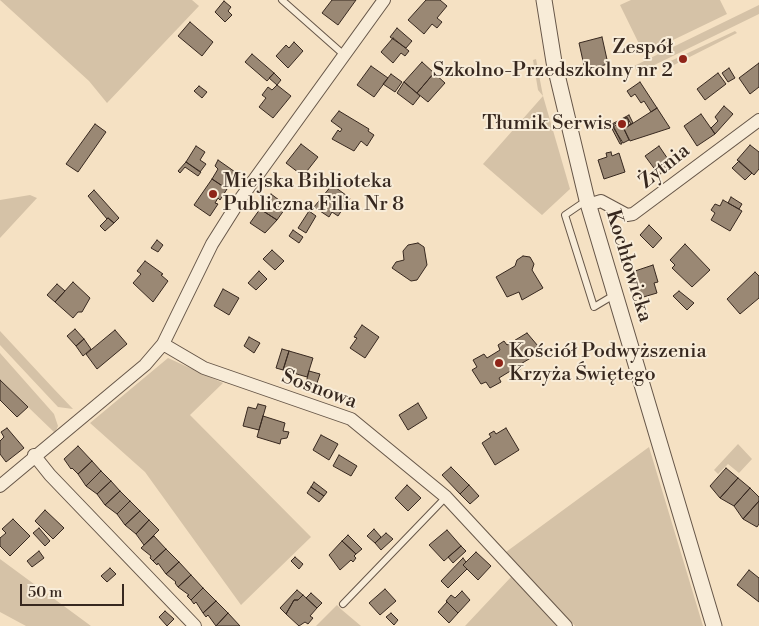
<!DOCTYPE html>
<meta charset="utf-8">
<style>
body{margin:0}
#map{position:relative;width:759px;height:626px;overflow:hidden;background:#f5e1c3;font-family:"Libre Bodoni",serif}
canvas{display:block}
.scale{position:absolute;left:20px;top:584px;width:104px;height:22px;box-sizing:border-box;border:2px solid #37281f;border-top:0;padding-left:6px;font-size:15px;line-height:18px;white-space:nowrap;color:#37281f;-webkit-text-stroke:4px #f8ecd8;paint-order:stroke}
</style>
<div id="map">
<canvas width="759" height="626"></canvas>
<div class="scale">50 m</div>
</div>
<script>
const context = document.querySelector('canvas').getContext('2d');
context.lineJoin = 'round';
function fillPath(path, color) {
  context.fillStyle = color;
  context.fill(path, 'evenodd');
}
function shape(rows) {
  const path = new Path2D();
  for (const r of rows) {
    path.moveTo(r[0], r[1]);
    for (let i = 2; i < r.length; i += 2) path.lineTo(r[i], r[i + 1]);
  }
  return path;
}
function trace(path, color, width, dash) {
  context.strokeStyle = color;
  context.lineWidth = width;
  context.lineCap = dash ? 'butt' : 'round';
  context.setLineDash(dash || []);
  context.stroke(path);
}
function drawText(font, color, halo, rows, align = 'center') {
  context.font = font + ' "Libre Bodoni",serif';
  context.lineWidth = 4;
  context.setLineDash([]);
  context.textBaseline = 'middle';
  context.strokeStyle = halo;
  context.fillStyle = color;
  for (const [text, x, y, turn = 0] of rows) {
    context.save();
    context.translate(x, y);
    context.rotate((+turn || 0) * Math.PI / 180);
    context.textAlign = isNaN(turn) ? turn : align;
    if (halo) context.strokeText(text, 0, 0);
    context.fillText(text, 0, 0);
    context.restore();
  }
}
const green = shape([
 [0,0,192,0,199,6,107,103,89,81],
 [631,0,720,0,727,14,644,54,620,5],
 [759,5,759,14,638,73,634,66],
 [735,31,737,33,664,70,662,65],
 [536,59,543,96,570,189,542,215,483,164,543,96,538,90,533,60],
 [30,195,37,198,0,238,0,200],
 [0,331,53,388,73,409,58,407,0,345],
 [0,353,54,414,58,426,55,433,0,380],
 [168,358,223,383,190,415,311,537,241,605,145,472,90,423],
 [738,444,752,459,739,473,728,464,718,474,714,470],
 [649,447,703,626,575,626,506,552],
 [0,559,91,626,26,626,0,612],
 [512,576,559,626,465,626],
 [337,605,342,610,361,626,316,626]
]);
const building = shape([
 [332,0,356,0,338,25,322,13,332,0],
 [426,0,440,0,447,6,437,18,442,22,437,28,432,24,424,34,408,20,426,0],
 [224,1,231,7,228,11,232,15,225,22,215,12,224,1],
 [190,22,213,42,202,56,178,36,190,22],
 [397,28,412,41,406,48,390,37,397,28],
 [602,37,608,64,585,70,579,43,602,37],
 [393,38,409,51,405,56,401,53,393,63,381,52,393,38],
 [294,42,303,51,288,68,276,56,286,45,289,48,294,42],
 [252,54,274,73,267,81,245,62,252,54],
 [422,62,434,73,417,93,404,82,422,62],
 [759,63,759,87,750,94,739,78,759,63],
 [371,66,388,78,374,97,357,85,371,66],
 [729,68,735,78,728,82,722,73,729,68],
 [274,73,281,80,277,85,269,78,274,73],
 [434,73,445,83,428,102,417,93,434,73],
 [718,73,726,84,705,100,697,89,718,73],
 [391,74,402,82,395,92,383,84,391,74],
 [404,82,420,96,413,105,397,93,404,82],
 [640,82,657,108,651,112,644,101,641,103,635,94,631,97,627,91,640,82],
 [277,85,291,96,273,118,259,107,266,98,262,95,268,87,272,90,277,85],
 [199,86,207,92,202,98,194,91,199,86],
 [724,106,733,114,715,134,711,128,718,121,715,117,724,106],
 [657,108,670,128,630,141,624,129,657,108],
 [339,111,369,129,368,131,374,135,367,146,361,141,354,151,332,139,338,130,340,132,342,129,331,121,339,111],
 [701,114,715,134,697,146,684,126,701,114],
 [629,115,633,123,631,124,627,117,613,125,622,144,620,144,610,125,629,115],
 [626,118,628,119,629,125,631,124,624,129,629,140,623,143,613,127,626,118],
 [95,124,106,132,78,172,66,164,95,124],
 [301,144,318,157,307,171,311,174,307,179,286,163,301,144],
 [750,145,759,152,759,169,754,175,737,160,750,145],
 [196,146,205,152,200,160,206,164,200,172,186,162,196,146],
 [659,146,672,165,659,175,645,156,659,146],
 [611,152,612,156,619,153,625,172,604,179,598,160,607,157,606,153,611,152],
 [218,160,238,174,227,189,212,179,218,169,215,166,218,160],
 [739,161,752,173,745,180,732,168,739,161],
 [186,162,201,172,198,176,185,167,180,173,178,171,186,162],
 [212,179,227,189,220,200,218,198,215,203,218,204,210,216,194,205,212,179],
 [332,185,350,198,338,216,332,212,329,217,314,207,332,185],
 [94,190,119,218,114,223,108,218,107,219,88,196,94,190],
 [271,194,287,206,277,220,260,209,271,194],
 [731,197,742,204,739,209,728,203,731,197],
 [723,200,742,211,730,231,711,220,715,213,711,210,715,204,720,206,723,200],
 [260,209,277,220,265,233,250,223,260,209],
 [309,211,316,216,306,233,298,228,309,211],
 [108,218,114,223,105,231,100,226,108,218],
 [649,225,662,238,653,248,640,235,649,225],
 [293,230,303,237,299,243,289,236,293,230],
 [157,240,163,245,158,252,151,248,157,240],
 [418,243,424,247,427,265,417,280,411,281,392,268,396,262,404,260,403,251,408,245,418,243],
 [685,244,710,270,692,287,672,268,675,265,670,260,685,244],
 [272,250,284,261,275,270,263,259,272,250],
 [523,256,530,257,534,264,532,270,543,288,522,300,519,292,507,297,496,277,515,266,517,260,523,256],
 [145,261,163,274,161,275,168,281,153,302,133,283,141,274,137,271,145,261],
 [653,265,658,282,654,283,657,293,640,298,632,272,653,265],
 [259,271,267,279,256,290,248,283,259,271],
 [755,272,759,276,759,298,740,314,727,299,755,272],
 [73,282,90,298,82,312,78,312,73,318,55,302,73,282],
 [57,284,65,291,55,302,47,295,57,284],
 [223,289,239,298,229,315,214,306,223,289],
 [679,291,694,303,687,310,673,296,679,291],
 [362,325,379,337,365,358,350,348,357,338,354,337,362,325],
 [75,329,84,339,76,346,67,336,75,329],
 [115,330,127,344,97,369,86,354,115,330],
 [527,333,538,346,536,348,539,353,519,365,521,369,514,374,512,370,499,378,501,382,490,388,486,382,481,384,472,370,477,367,473,360,484,354,487,358,500,350,498,345,504,341,507,345,527,333],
 [249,337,260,343,254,353,244,346,249,337],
 [84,339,91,349,83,356,76,346,84,339],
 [282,349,289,351,283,370,276,368,282,349],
 [289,351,313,358,307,377,283,370,289,351],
 [309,371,320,374,316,386,306,383,309,371],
 [0,380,28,407,17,417,0,400,0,380],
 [418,403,427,418,408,430,399,415,418,403],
 [258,404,266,406,259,430,243,426,248,407,256,409,258,404],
 [263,416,285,423,283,431,289,432,287,438,281,439,280,444,257,437,263,416],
 [7,428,24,448,6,462,0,454,0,441,4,437,1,432,7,428],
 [506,428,519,450,495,465,482,443,491,437,489,434,494,431,496,434,506,428],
 [321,435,338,444,329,460,313,450,321,435],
 [78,446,92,461,78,474,72,468,71,469,64,459,78,446],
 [339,455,357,466,351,476,333,466,339,455],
 [92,461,101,471,86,486,78,474,92,461],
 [451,467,469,485,460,494,442,475,451,467],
 [726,468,738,478,720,498,710,486,726,468],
 [101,471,111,481,97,494,86,486,101,471],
 [738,478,750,488,734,506,720,498,738,478],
 [111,481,120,491,105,505,97,494,111,481],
 [314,482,327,492,324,496,311,487,314,482],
 [407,485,421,498,408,511,395,498,407,485],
 [469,485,479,496,470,504,460,494,469,485],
 [311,487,324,496,319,502,307,493,311,487],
 [750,488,759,497,759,501,743,519,734,506,750,488],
 [120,491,130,501,117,514,105,505,120,491],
 [130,501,140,511,125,525,117,514,130,501],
 [759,501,759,524,757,527,743,519,759,501],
 [45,510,64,528,53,539,35,521,45,510],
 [140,511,149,520,136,534,125,525,140,511],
 [13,519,30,536,10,556,0,546,0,538,6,533,2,529,13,519],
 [149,520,159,530,144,545,136,534,149,520],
 [39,528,50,541,45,546,33,533,39,528],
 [374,529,381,537,375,543,367,536,374,529],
 [447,530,461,546,444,561,429,545,447,530],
 [386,533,393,539,381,550,375,543,386,533],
 [348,535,362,549,356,554,342,541,348,535],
 [154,536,166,549,153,561,150,558,151,556,141,548,154,536],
 [342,541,356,554,354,556,356,558,353,562,351,560,340,570,329,555,342,541],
 [461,546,466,551,453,563,448,557,461,546],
 [166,549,179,562,166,574,158,563,157,565,153,561,166,549],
 [39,551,44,558,32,567,27,561,39,551],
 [476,552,491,566,478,580,463,565,476,552],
 [295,557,303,564,299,569,291,561,295,557],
 [463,558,466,562,463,565,467,569,448,588,441,581,463,558],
 [179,562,191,575,178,587,175,583,176,582,166,574,179,562],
 [110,568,116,574,107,582,101,576,110,568],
 [749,570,759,578,759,602,737,585,749,570],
 [191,575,203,588,191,600,187,596,189,595,178,587,191,575],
 [203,588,216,601,203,613,196,602,194,604,191,600,203,588],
 [385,589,396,601,380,615,369,603,385,589],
 [297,590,303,595,298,600,294,600,286,614,280,608,297,590],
 [462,591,470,600,458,613,446,601,451,595,455,598,462,591],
 [311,593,322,603,317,608,306,598,311,593],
 [303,595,317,608,310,616,313,618,308,624,305,622,299,626,286,614,294,600,298,600,303,595],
 [216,601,228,613,216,626,208,615,206,617,203,613,216,601],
 [447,602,458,613,449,623,438,612,447,602],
 [165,611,174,619,167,626,159,617,165,611],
 [228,613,240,626,216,626,228,613],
 [391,613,398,620,394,625,386,617,391,613]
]);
const service = shape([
 [282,0,343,54],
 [587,200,565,215,594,307,614,295],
 [343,604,446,497]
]);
const minor = shape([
 [588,205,601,201,627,215,633,214,759,120],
 [163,344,204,368,351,419,446,497,566,626],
 [34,455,50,475,195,626],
 [0,486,145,365,163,344,212,244,241,198,384,0]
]);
const tertiary = shape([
 [544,0,554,62,587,200,714,626]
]);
const markers = [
 [683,59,5,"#8f2418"],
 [622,124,5,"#8f2418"],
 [213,194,5,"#8f2418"],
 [499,363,5,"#8f2418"]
];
const poiNames = [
 ["Zespół",673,48],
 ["Szkolno-Przedszkolny nr 2",673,71],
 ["Tłumik Serwis",612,124],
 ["Miejska Biblioteka",223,182,"left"],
 ["Publiczna Filia Nr 8",223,205,"left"],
 ["Kościół Podwyższenia",509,352,"left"],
 ["Krzyża Świętego",509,375,"left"]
];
const streetNames = [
 ["Żytnia",665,167,-39],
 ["Kochłowicka",628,266,73],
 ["Sosnowa",319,390,20]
];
fillPath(green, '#d5c2a7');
fillPath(building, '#9a8874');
trace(building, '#37281f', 1);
trace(service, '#665648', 8);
trace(minor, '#665648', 14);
trace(tertiary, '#665648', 17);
trace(service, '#f8ecd8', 6);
trace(minor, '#f8ecd8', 12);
trace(tertiary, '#f8ecd8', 15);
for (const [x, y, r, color] of markers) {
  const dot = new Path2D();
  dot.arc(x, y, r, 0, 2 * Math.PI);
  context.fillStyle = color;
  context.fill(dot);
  trace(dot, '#f8ecd8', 2);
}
drawText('20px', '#37281f', '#f8ecd8', poiNames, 'right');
drawText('20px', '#37281f', '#f8ecd8', streetNames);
</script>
